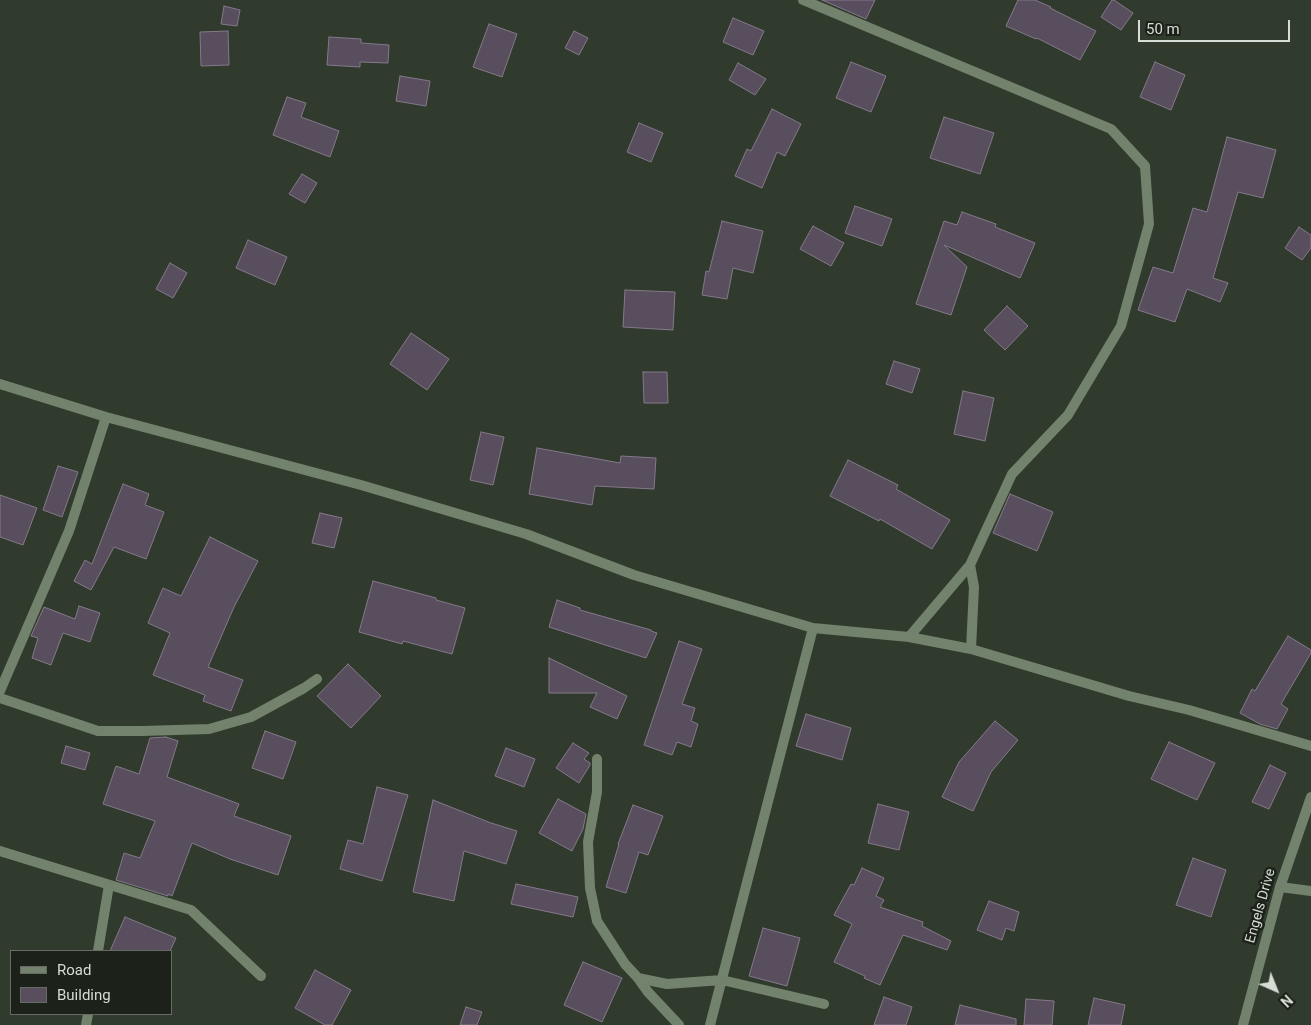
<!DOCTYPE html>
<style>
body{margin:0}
#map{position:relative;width:1311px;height:1025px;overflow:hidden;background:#313b2d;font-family:Roboto,sans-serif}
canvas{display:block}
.legend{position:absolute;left:10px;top:950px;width:162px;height:65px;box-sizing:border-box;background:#1c211a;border:1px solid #666c64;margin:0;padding:6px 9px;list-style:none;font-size:15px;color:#d6ddd4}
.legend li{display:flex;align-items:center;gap:10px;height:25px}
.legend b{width:25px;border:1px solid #666c64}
.north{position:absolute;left:1251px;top:965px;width:50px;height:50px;-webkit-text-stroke:4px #1c211a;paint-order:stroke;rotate:136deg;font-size:14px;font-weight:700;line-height:20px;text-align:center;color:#d6ddd4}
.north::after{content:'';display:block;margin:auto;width:18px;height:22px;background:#d6ddd4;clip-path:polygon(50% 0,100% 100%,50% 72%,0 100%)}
.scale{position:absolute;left:1138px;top:20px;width:152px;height:22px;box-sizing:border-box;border:2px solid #d6ddd4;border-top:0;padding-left:6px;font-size:15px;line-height:18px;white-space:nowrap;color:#d6ddd4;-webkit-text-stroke:4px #1c211a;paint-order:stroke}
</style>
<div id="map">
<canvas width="1311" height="1025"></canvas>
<ul class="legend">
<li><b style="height:6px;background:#73826d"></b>Road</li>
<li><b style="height:14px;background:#584e5e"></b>Building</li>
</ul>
<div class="north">N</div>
<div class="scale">50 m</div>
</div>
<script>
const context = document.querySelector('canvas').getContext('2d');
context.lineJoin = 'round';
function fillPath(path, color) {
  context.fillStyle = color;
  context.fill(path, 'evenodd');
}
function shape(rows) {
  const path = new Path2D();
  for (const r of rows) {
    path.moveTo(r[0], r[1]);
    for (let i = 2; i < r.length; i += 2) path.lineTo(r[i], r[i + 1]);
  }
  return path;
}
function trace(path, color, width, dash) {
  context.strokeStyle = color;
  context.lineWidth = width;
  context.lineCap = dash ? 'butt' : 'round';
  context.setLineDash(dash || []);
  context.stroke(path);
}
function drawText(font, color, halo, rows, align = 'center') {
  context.font = font + ' Roboto,sans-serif';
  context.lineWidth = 5;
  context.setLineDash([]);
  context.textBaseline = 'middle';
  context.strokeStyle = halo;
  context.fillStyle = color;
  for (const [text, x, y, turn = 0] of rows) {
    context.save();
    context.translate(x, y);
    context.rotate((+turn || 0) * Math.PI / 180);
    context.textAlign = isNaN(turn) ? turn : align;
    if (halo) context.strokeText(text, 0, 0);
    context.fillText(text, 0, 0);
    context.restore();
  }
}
const building = shape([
 [822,0,875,0,866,19,822,0],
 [1018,0,1035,0,1051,7,1050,8,1096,31,1080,60,1037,38,1036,39,1006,26,1018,0],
 [1112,0,1114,0,1133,13,1121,30,1101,17,1112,0],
 [224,6,240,10,237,26,221,24,224,6],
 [733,18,764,31,753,55,723,42,733,18],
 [489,24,517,34,502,77,473,67,489,24],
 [228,31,229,65,201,66,200,32,228,31],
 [574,31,588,38,579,55,565,48,574,31],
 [329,37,361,39,361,43,389,45,388,63,360,62,360,67,327,65,329,37],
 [851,62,886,76,871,112,836,98,851,62],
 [1155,62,1185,75,1171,110,1140,97,1155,62],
 [738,63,766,79,755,95,729,80,738,63],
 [400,76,430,81,426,106,396,101,400,76],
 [287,97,306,103,301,117,339,131,330,157,273,135,287,97],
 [772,109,801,124,785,156,777,152,762,188,735,176,747,149,751,151,772,109],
 [944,117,994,133,980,174,930,158,944,117],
 [639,123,663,133,651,162,627,152,639,123],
 [1227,137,1276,150,1263,198,1238,192,1213,278,1228,283,1220,302,1187,289,1175,322,1138,310,1153,267,1173,273,1193,208,1207,212,1227,137],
 [302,174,317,183,305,203,289,194,302,174],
 [855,206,892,219,882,246,845,233,855,206],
 [962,212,996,224,995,227,1035,243,1020,278,944,245,967,267,951,315,916,304,944,221,957,225,962,212],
 [722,221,763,231,753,273,733,268,727,299,702,295,706,271,709,272,722,221],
 [813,226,844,243,831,266,800,249,813,226],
 [1299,227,1311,235,1311,248,1302,260,1285,248,1299,227],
 [248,240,287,257,275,285,236,268,248,240],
 [170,263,187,273,173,298,156,289,170,263],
 [625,290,675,292,673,330,623,327,625,290],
 [1007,306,1028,326,1005,350,984,330,1007,306],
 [411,333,449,359,427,390,390,364,411,333],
 [894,361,920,369,912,393,886,384,894,361],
 [643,372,667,372,668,403,644,403,643,372],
 [963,391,994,398,985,441,954,434,963,391],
 [481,432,504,437,493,485,470,480,481,432],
 [537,448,620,463,621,456,656,458,654,489,595,486,592,505,529,494,537,448],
 [848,460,898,485,896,489,950,520,932,549,880,519,879,521,830,496,848,460],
 [58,466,78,472,62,517,43,510,58,466],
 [123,484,149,494,145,505,164,512,146,559,114,547,91,590,74,581,85,560,92,564,123,484],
 [1010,494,1053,512,1037,551,993,533,1010,494],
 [0,495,37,508,23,545,0,537,0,495],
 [320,513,342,518,334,548,312,543,320,513],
 [210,537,258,561,234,607,208,667,243,680,231,711,203,701,205,695,153,675,170,633,148,623,163,588,181,596,210,537],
 [373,581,436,598,436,600,465,608,452,654,403,641,402,644,359,632,373,581],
 [557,600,580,608,580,610,651,630,651,631,657,633,646,658,549,627,557,600],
 [79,606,100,613,90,642,63,633,51,665,32,658,38,638,31,636,44,607,75,619,79,606],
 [1288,636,1311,650,1311,653,1281,704,1288,709,1277,729,1260,724,1240,713,1252,689,1255,691,1288,636],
 [679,641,702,649,682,704,695,708,691,721,698,724,691,747,677,742,672,755,644,745,679,641],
 [549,658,627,696,617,719,590,707,597,693,549,693,549,658],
 [348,664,381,696,351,728,317,696,348,664],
 [806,714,851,728,842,760,796,746,806,714],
 [995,721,1018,740,991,772,973,811,942,797,959,762,995,721],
 [265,731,296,742,283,779,252,768,265,731],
 [166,737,178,741,167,777,239,804,234,816,291,836,278,875,230,859,192,843,172,896,168,894,168,896,116,880,124,853,140,858,155,821,103,804,116,766,139,774,150,738,166,737],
 [1169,742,1215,763,1197,800,1151,779,1169,742],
 [573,743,589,753,584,759,590,763,590,765,579,783,556,768,573,743],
 [66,746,90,753,85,770,61,763,66,746],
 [506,748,535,759,524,787,495,776,506,748],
 [1270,765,1286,773,1269,809,1252,802,1270,765],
 [377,787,408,795,382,881,340,869,348,840,363,844,377,787],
 [558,799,586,814,583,829,572,851,539,833,558,799],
 [433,800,491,823,517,831,506,864,464,851,454,901,413,892,433,800],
 [878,804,909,812,899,850,868,843,878,804],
 [633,805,663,816,648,855,639,852,626,893,606,887,619,844,618,844,633,805],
 [1193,858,1226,870,1211,917,1176,905,1193,858],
 [862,868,884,878,876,896,884,900,880,907,923,922,922,926,951,941,947,950,903,935,880,985,864,978,865,976,834,962,852,924,834,915,851,884,854,885,862,868],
 [516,884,578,897,573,917,511,904,516,884],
 [989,901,1019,912,1014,931,1006,928,1002,940,977,930,989,901],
 [125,917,176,938,170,951,110,951,125,917],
 [763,928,800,938,787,986,749,976,763,928],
 [583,962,622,978,602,1022,564,1005,583,962],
 [315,970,351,990,332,1025,325,1025,295,1008,315,970],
 [884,997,912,1007,906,1025,874,1025,884,997],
 [1094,998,1125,1005,1121,1025,1088,1025,1094,998],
 [1026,999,1054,1001,1052,1025,1024,1025,1026,999],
 [960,1005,1016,1019,1016,1025,955,1025,960,1005],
 [466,1007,482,1012,477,1025,460,1025,466,1007]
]);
const minor = shape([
 [803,0,1111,129,1145,166,1149,224,1121,326,1068,415,1012,474,970,565,909,637],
 [0,384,106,417,361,485,526,534,634,575,813,628,909,637,971,649,1129,696,1189,710,1311,746],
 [970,565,974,587,971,649],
 [0,691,69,531,106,417],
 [0,698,98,731,142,731,209,729,251,717,304,688,317,679],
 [597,759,597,792,588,842,590,888,597,921,625,964,638,978,667,984,722,980,824,1004],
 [0,851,191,910,261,976],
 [1280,887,1311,891],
 [98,951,109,885],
 [638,978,648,992,679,1025],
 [86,1025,88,1014],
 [710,1025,813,628]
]);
const tertiary = shape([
 [1243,1025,1280,887,1311,797]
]);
const streetNames = [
 ["Engels Drive",1261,906,-74]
];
fillPath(building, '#584e5e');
trace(building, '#84798a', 1);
trace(minor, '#73826d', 10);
trace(tertiary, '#73826d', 10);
drawText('14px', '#d6ddd4', '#1c211a', streetNames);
</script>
